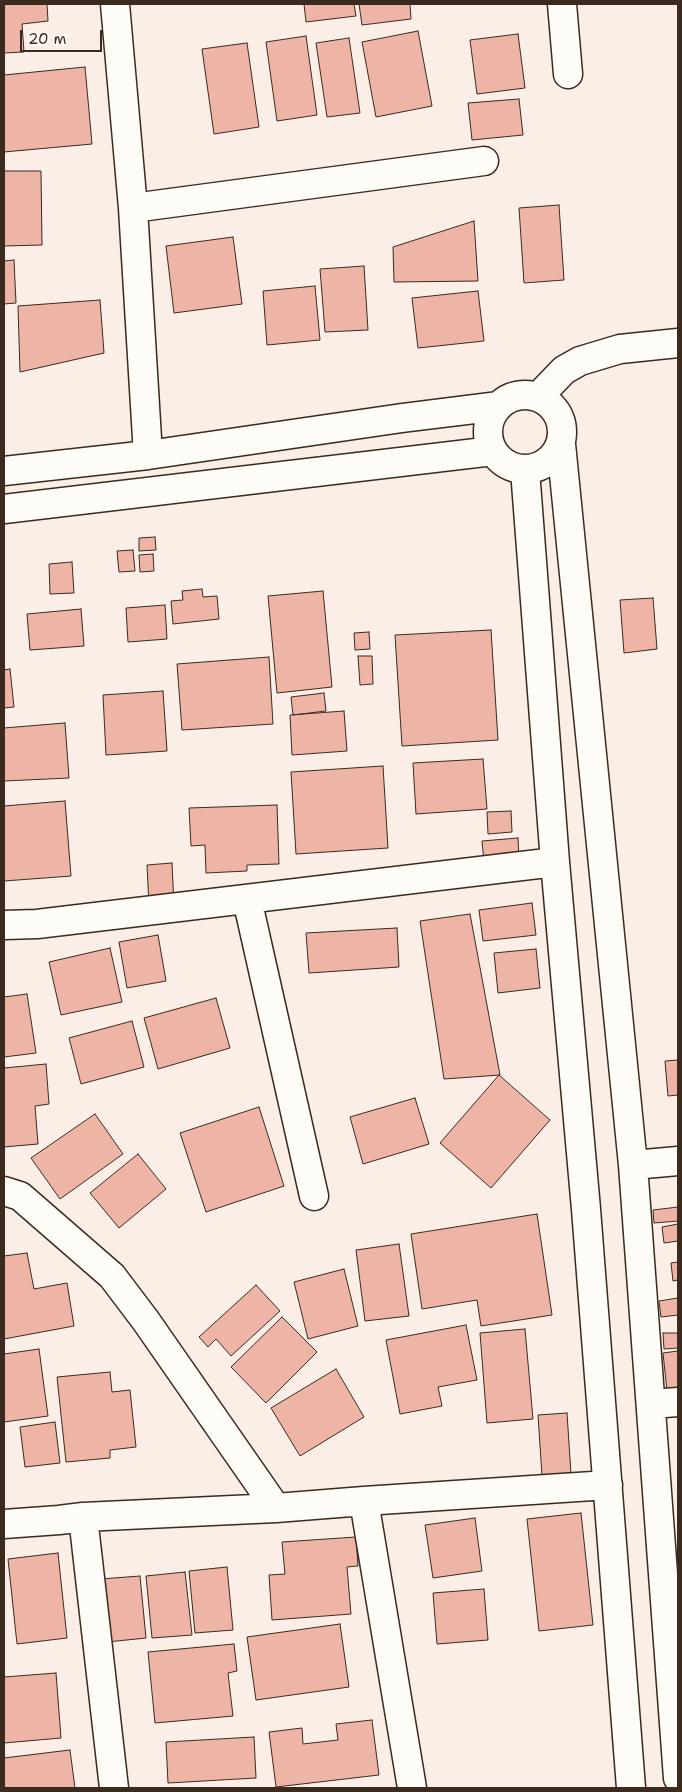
<!DOCTYPE html>
<style>
body{margin:0}
#map{position:relative;width:682px;height:1792px;overflow:hidden;background:#faeee7;font-family:"Shantell Sans",sans-serif}
canvas{display:block}
.frame{position:absolute;inset:0;border:5px solid #3b2a1e;pointer-events:none}
.scale{position:absolute;left:20px;top:30px;width:82px;height:22px;box-sizing:border-box;border:2px solid #3b2a1e;border-top:0;padding-left:6px;font-size:15px;line-height:18px;white-space:nowrap;color:#3b2a1e;-webkit-text-stroke:4px #fdfcf7;paint-order:stroke}
</style>
<div id="map">
<canvas width="682" height="1792"></canvas>
<div class="frame"></div>
<div class="scale">20 m</div>
</div>
<script>
const context = document.querySelector('canvas').getContext('2d');
context.lineJoin = 'round';
function fillPath(path, color) {
  context.fillStyle = color;
  context.fill(path, 'evenodd');
}
function shape(rows) {
  const path = new Path2D();
  for (const r of rows) {
    if (r.length === 3) {
      path.moveTo(r[0] + r[2], r[1]);
      path.arc(r[0], r[1], r[2], 0, 2 * Math.PI);
      continue;
    }
    path.moveTo(r[0], r[1]);
    for (let i = 2; i < r.length; i += 2) path.lineTo(r[i], r[i + 1]);
  }
  return path;
}
function trace(path, color, width, dash) {
  context.strokeStyle = color;
  context.lineWidth = width;
  context.lineCap = dash ? 'butt' : 'round';
  context.setLineDash(dash || []);
  context.stroke(path);
}
const building = shape([
 [4,4,47,4,48,21,22,24,24,52,4,53,4,4],
 [296,4,354,4,356,16,306,22,304,4,296,4],
 [359,4,410,4,411,19,362,25,359,4],
 [418,31,432,106,376,117,362,42,418,31],
 [518,34,525,88,477,94,470,40,518,34],
 [306,36,317,115,277,121,266,42,306,36],
 [349,38,360,113,327,117,316,43,349,38],
 [247,43,259,127,214,134,202,49,247,43],
 [85,67,92,144,4,152,4,75,85,67],
 [519,99,523,135,472,140,468,103,519,99],
 [4,171,41,171,42,245,4,246,4,171],
 [559,205,564,280,524,283,519,208,559,205],
 [474,221,478,281,394,282,393,247,474,221],
 [233,237,242,304,174,313,166,246,233,237],
 [14,260,16,303,4,304,4,261,14,260],
 [364,266,368,330,325,332,320,269,364,266],
 [315,286,320,340,267,345,263,291,315,286],
 [478,291,484,341,418,348,412,298,478,291],
 [100,300,104,353,20,372,18,306,100,300],
 [155,537,156,550,139,551,139,538,155,537],
 [133,550,135,571,119,572,117,551,133,550],
 [153,554,154,571,140,572,139,555,153,554],
 [72,562,74,593,50,594,49,564,72,562],
 [202,589,203,597,217,596,219,619,173,624,171,601,183,600,182,591,202,589],
 [323,591,332,687,277,693,268,596,323,591],
 [653,598,657,649,624,653,620,600,653,598],
 [165,605,167,639,128,642,126,608,165,605],
 [81,609,84,646,30,650,27,614,81,609],
 [491,630,498,740,402,746,395,635,491,630],
 [369,632,370,649,355,650,354,633,369,632],
 [358,656,372,656,373,684,360,685,358,656],
 [269,657,273,724,182,730,177,664,269,657],
 [10,669,14,707,4,708,4,670,10,669],
 [163,691,167,751,106,755,103,695,163,691],
 [324,693,326,711,293,715,291,697,324,693],
 [344,711,347,751,292,755,290,715,344,711],
 [65,723,69,778,4,781,4,728,65,723],
 [483,759,487,809,416,814,413,763,483,759],
 [383,766,388,848,296,854,291,772,383,766],
 [65,801,71,876,4,881,4,806,65,801],
 [277,805,279,864,247,865,247,871,206,873,205,845,191,846,189,808,277,805],
 [511,811,512,832,488,834,487,812,511,811],
 [518,838,519,860,484,862,482,841,518,838],
 [172,863,174,905,149,906,147,865,172,863],
 [532,903,536,935,483,941,479,910,532,903],
 [470,914,500,1075,444,1079,420,921,470,914],
 [397,928,399,967,309,973,306,933,397,928],
 [158,935,166,981,127,988,119,942,158,935],
 [110,948,122,1002,61,1015,49,962,110,948],
 [536,949,540,988,498,993,494,953,536,949],
 [27,994,36,1053,4,1057,4,997,27,994],
 [216,998,230,1048,158,1069,144,1018,216,998],
 [132,1021,144,1067,81,1084,69,1038,132,1021],
 [678,1060,678,1095,668,1096,665,1061,678,1060],
 [46,1064,49,1104,35,1106,38,1144,4,1147,4,1068,46,1064],
 [499,1075,550,1120,491,1188,440,1143,499,1075],
 [415,1098,429,1144,363,1164,350,1117,415,1098],
 [259,1107,284,1186,206,1212,180,1133,259,1107],
 [95,1114,123,1154,60,1199,31,1158,95,1114],
 [138,1154,166,1189,119,1228,90,1193,138,1154],
 [678,1207,678,1221,654,1223,653,1210,678,1207],
 [537,1214,552,1315,481,1326,477,1300,422,1309,411,1234,537,1214],
 [678,1224,678,1241,664,1243,662,1227,678,1224],
 [399,1244,409,1316,365,1321,356,1250,399,1244],
 [27,1253,34,1289,67,1283,74,1326,4,1339,4,1256,27,1253],
 [678,1262,678,1280,673,1281,671,1263,678,1262],
 [344,1269,358,1326,308,1339,294,1282,344,1269],
 [256,1285,280,1311,231,1356,216,1339,208,1347,199,1337,256,1285],
 [678,1298,678,1315,661,1317,659,1301,678,1298],
 [282,1317,317,1352,266,1403,231,1367,282,1317],
 [466,1325,477,1380,438,1387,442,1406,400,1414,386,1340,466,1325],
 [525,1329,533,1419,487,1423,480,1333,525,1329],
 [663,1333,678,1333,678,1348,664,1349,663,1333],
 [39,1349,48,1416,4,1422,4,1354,39,1349],
 [678,1351,678,1390,667,1391,663,1353,678,1351],
 [336,1369,364,1417,300,1456,271,1408,336,1369],
 [110,1372,112,1392,130,1390,136,1447,110,1450,110,1458,66,1462,57,1377,110,1372],
 [567,1413,571,1474,542,1476,538,1415,567,1413],
 [55,1422,60,1463,25,1467,20,1427,55,1422],
 [581,1513,593,1625,539,1631,527,1519,581,1513],
 [475,1518,482,1571,433,1578,425,1525,475,1518],
 [356,1537,358,1566,347,1567,351,1614,272,1620,269,1575,285,1574,282,1542,356,1537],
 [58,1553,67,1638,17,1644,8,1559,58,1553],
 [227,1567,233,1630,195,1633,189,1571,227,1567],
 [185,1572,192,1635,152,1638,146,1576,185,1572],
 [140,1576,146,1638,107,1642,101,1579,140,1576],
 [484,1589,488,1640,437,1644,433,1593,484,1589],
 [340,1624,349,1687,256,1700,247,1637,340,1624],
 [234,1644,237,1671,228,1673,233,1716,155,1723,148,1652,234,1644],
 [56,1673,61,1738,4,1743,4,1677,56,1673],
 [372,1720,379,1775,276,1787,269,1732,302,1728,303,1744,338,1740,336,1724,372,1720],
 [254,1737,256,1778,168,1783,166,1742,254,1737],
 [70,1750,75,1788,4,1788,4,1758,70,1750]
]);
const minor = shape([
 [115,4,133,208,148,455],
 [562,4,568,74],
 [133,208,484,161],
 [525,432,37],
 [538,397,564,370,580,361,620,349,678,343],
 [561,444,633,1165,678,1778],
 [525,470,555,862,586,1209,631,1788],
 [4,471,148,455,402,418,499,406],
 [4,509,493,451],
 [247,899,314,1196],
 [4,925,37,924,555,862],
 [633,1165,678,1161],
 [4,1191,20,1196,112,1276,146,1321,276,1508],
 [651,1404,678,1402],
 [364,1501,412,1788],
 [83,1517,114,1788],
 [4,1524,59,1520,83,1517,276,1508,364,1501,608,1485]
]);
fillPath(building, '#eeb5a6');
trace(building, '#3b2a1e', 1);
trace(minor, '#3b2a1e', 31);
trace(minor, '#fdfcf7', 28);
</script>
